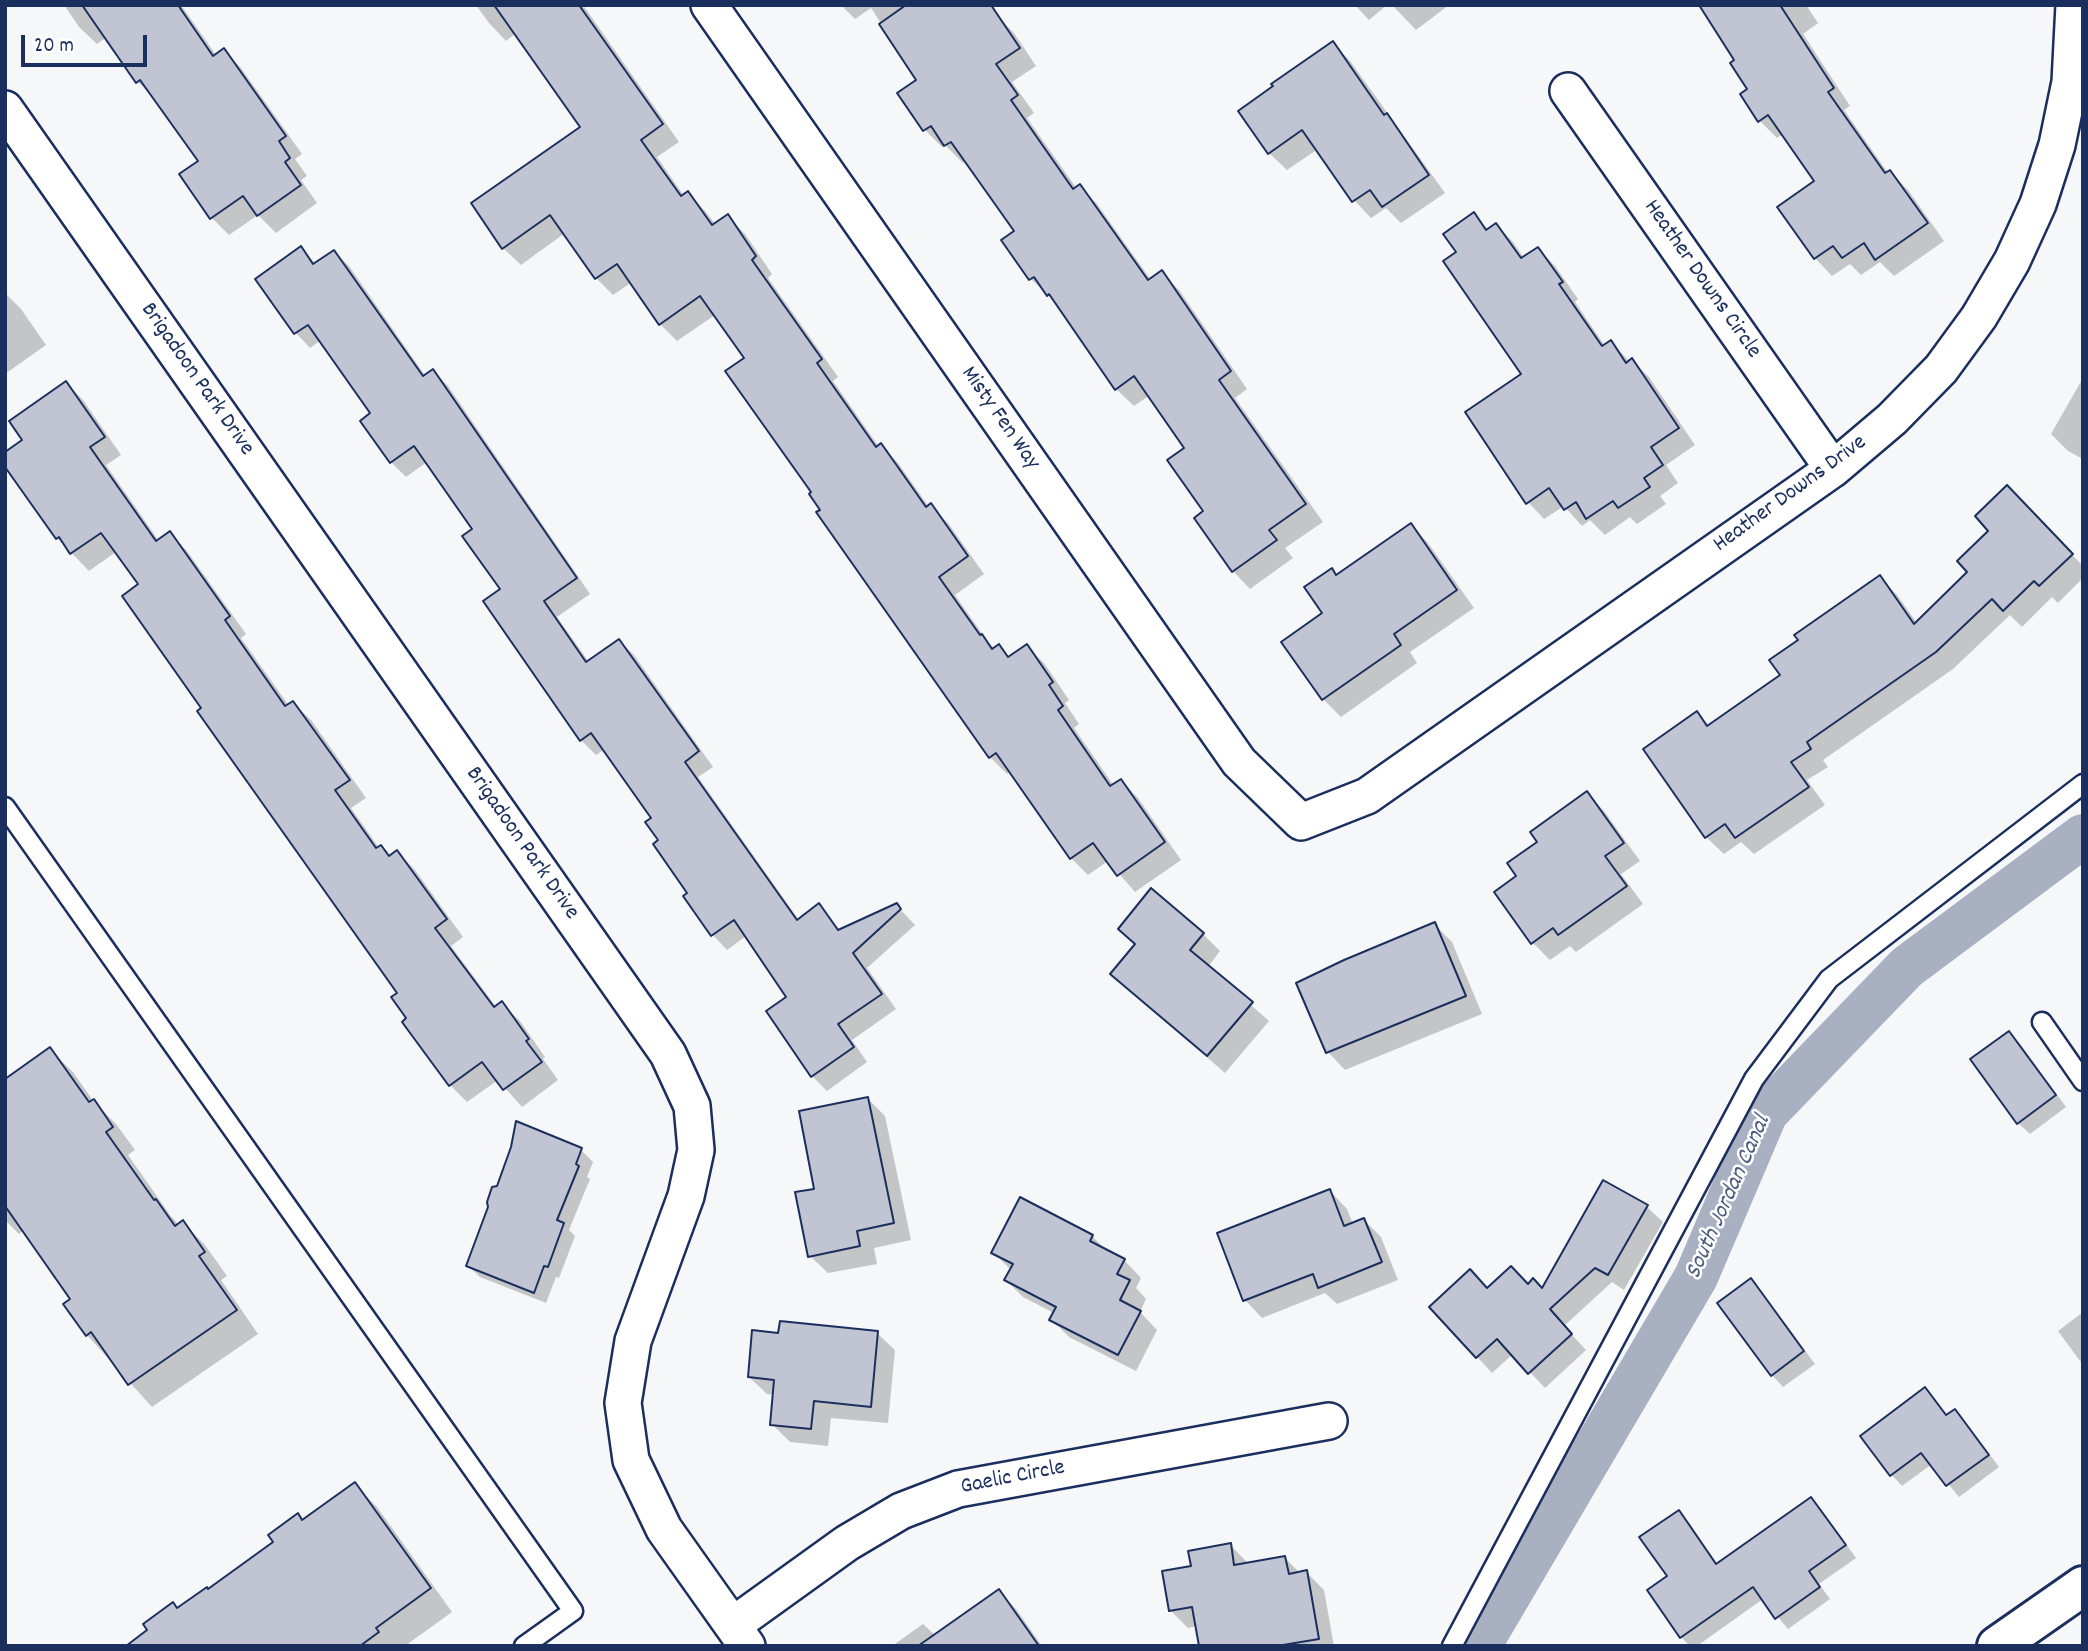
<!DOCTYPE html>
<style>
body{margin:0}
#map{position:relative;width:2088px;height:1651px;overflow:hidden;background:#f6f7f9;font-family:Dekko,sans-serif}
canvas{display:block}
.frame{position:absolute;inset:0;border:7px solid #1b2f5e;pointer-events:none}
.scale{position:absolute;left:21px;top:35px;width:126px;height:32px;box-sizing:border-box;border:4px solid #1b2f5e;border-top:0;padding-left:9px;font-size:21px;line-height:24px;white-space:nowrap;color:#1b2f5e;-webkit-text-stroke:5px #fff;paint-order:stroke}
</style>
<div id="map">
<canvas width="2088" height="1651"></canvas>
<div class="frame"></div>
<div class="scale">20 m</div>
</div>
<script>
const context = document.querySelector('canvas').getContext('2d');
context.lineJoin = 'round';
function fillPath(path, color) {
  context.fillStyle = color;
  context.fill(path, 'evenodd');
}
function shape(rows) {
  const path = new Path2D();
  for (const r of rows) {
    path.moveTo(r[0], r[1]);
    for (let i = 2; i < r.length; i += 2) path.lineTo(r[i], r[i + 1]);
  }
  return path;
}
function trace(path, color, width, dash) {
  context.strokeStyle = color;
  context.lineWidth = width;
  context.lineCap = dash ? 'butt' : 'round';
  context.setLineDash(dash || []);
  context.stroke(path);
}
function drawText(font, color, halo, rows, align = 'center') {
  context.font = font + ' Dekko,sans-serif';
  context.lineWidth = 5;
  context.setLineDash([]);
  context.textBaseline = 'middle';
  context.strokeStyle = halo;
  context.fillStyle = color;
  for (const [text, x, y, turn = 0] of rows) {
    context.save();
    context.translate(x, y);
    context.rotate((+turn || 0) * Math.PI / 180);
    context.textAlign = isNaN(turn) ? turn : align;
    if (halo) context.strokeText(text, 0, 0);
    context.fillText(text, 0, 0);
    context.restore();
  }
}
const shadow = shape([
 [64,5,181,5,216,55,224,50,241,68,302,154,295,159,307,176,301,180,317,203,276,233,258,215,229,235,212,218,200,162,155,99,137,81,107,37,97,44,79,27],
 [476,5,583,5,679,142,657,157,684,196,688,193,705,211,716,225,728,217,745,234,772,274,768,278,838,377,833,381,879,447,881,446,898,463,929,507,931,506,948,523,984,574,955,595,988,642,995,649,999,646,1010,658,1026,646,1044,663,1069,700,1065,703,1079,724,1074,728,1114,786,1121,781,1138,798,1181,860,1135,892,1108,861,1088,875,1071,858,1011,771,1007,774,990,757,823,510,746,358,715,315,677,341,660,324,632,282,613,295,596,278,565,233,521,265,503,248,583,127,516,33,506,41,489,23],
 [841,5,970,5,997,16,1014,33,1036,66,1012,82,1034,113,1027,118,1077,189,1080,186,1097,204,1151,280,1162,273,1179,290,1247,389,1235,398,1323,522,1285,548,1293,558,1250,589,1233,571,1206,512,1187,448,1150,395,1134,406,1116,389,1058,305,1031,279,1016,231,966,160,963,163,945,145,942,147,925,130,918,80,871,8,855,19],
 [1355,5,1387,5,1369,20],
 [1392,5,1449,5,1416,30],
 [1701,5,1806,5,1818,23,1803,34,1850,106,1844,110,1888,173,1890,172,1908,190,1944,241,1894,276,1880,262,1861,275,1850,264,1832,276,1815,258,1817,181,1783,134,1777,138,1759,120,1737,60],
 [1333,43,1350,61,1445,193,1401,223,1386,208,1371,218,1354,200,1318,149,1287,170,1269,153],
 [1474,215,1489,230,1496,225,1513,242,1524,258,1538,249,1555,266,1578,299,1575,302,1605,346,1611,342,1630,362,1632,361,1649,377,1695,445,1666,465,1678,483,1660,496,1666,504,1637,524,1630,517,1605,535,1590,520,1582,526,1564,506,1544,519,1528,502,1524,374,1458,252],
 [301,249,316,264,334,252,349,266,426,377,433,371,448,386,590,594,557,617,589,662,619,641,634,655,713,767,698,777,799,920,819,906,841,931,897,906,915,925,867,968,896,1009,852,1040,867,1062,827,1091,812,1076,788,998,746,936,727,950,713,935,686,897,690,894,660,841,654,819,605,749,596,755,581,740,502,590,474,530,427,462,406,477,391,462,373,414,321,340,310,348,296,333,258,279],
 [5,293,21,309,46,345,5,374],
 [2083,378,2083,459,2068,451,2051,434],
 [66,383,83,400,121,455,106,465,159,541,170,534,187,551,246,634,241,638,289,706,293,703,311,720,366,798,351,808,379,848,380,847,390,857,397,852,415,870,463,937,451,946,497,1008,502,1004,520,1021,545,1057,543,1059,558,1080,522,1107,498,1080,467,1102,450,1085,409,1019,399,993,204,709,140,584,116,552,89,571,57,538,24,440],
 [2024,505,2083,566,2083,578,2058,603,2052,597,2022,627,2010,615,1953,669,1823,760,1828,767,1807,780,1825,805,1754,854,1741,842,1724,854,1706,837,1697,713,1710,726,1782,675,1800,640,1880,578,1897,595,1917,623,1970,572],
 [1411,525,1428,543,1474,608,1410,652,1417,663,1341,717,1323,699,1325,613,1331,570,1338,576],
 [1587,793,1604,811,1640,861,1621,874,1643,904,1576,952,1570,946,1550,960,1533,943,1496,892,1518,876,1539,843],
 [1434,924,1452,942,1482,1014,1345,1070,1328,1052],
 [1203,934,1220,951,1208,967,1269,1021,1225,1073,1112,974],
 [2009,1033,2021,1045,2066,1107,2030,1134,2018,1123],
 [50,1050,73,1072,94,1102,116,1124,135,1150,128,1155,170,1215,179,1225,182,1222,205,1245,227,1276,221,1280,258,1334,152,1407,87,1335,72,1300,24,1230,19,1234,5,1220,5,1081],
 [868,1099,885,1116,911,1240,874,1248,877,1264,828,1273,810,1256,816,1190],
 [581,1150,593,1162,587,1177,590,1179,569,1230,575,1236,559,1278,556,1277,546,1303,480,1277,468,1266],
 [1330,1191,1347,1209,1353,1224,1364,1220,1381,1237,1398,1280,1337,1304,1325,1293,1262,1318,1245,1300,1219,1234],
 [1021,1200,1092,1236,1109,1253,1124,1260,1141,1278,1136,1288,1146,1299,1140,1312,1157,1330,1136,1371,1069,1337,1051,1319,1054,1313,1023,1297,1006,1280,1011,1270,994,1253],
 [1647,1207,1663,1222,1624,1290,1612,1282,1564,1326,1586,1350,1545,1388,1513,1354,1492,1373,1431,1307,1488,1290,1528,1286,1543,1291],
 [1750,1281,1762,1292,1815,1364,1783,1387,1772,1375],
 [2083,1312,2083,1365,2058,1331],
 [877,1333,895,1350,888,1423,831,1418,828,1446,790,1442,772,1424,775,1395,767,1394,749,1377,780,1335],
 [1925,1389,1948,1416,1955,1411,1966,1423,1999,1467,1959,1497,1932,1464,1902,1486,1891,1474],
 [354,1484,377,1507,452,1612,405,1646,126,1646,275,1542,298,1516,303,1521],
 [1811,1499,1822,1510,1856,1558,1819,1584,1830,1599,1788,1629,1763,1599,1697,1646,1690,1646,1681,1637,1669,1577,1679,1513,1690,1524,1718,1565],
 [1230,1545,1248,1563,1285,1558,1300,1573,1306,1572,1324,1590,1334,1646,1201,1646,1197,1626,1188,1628,1170,1610,1193,1567],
 [999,1592,1016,1609,1042,1646,892,1646,923,1624,936,1636]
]);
const canal = shape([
 [1479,1646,1696,1277,1766,1113,1907,967,2083,836]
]);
const building = shape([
 [82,5,178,5,213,56,224,48,286,136,279,141,290,158,285,162,301,185,257,216,243,196,210,219,179,174,198,161,140,80,136,83,82,5],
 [494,5,579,5,663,124,641,140,681,196,688,191,712,225,728,214,756,256,752,260,822,359,817,363,876,447,881,443,926,507,931,503,968,556,939,577,980,635,982,634,992,649,999,644,1008,657,1027,644,1053,682,1049,685,1063,706,1058,710,1110,786,1121,779,1165,842,1117,876,1093,843,1070,859,996,753,989,758,816,512,820,510,809,494,811,492,725,371,744,358,700,296,659,325,617,264,595,279,550,215,502,249,471,203,580,127,494,5],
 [906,5,991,5,1020,48,996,64,1018,95,1011,100,1073,189,1080,184,1148,280,1162,270,1231,371,1219,380,1306,504,1269,530,1277,540,1232,572,1194,518,1203,511,1167,460,1184,448,1134,376,1115,390,1049,294,1047,296,1034,277,1029,280,1001,240,1014,231,951,142,944,146,931,126,923,131,897,93,916,80,879,24,906,5],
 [1699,5,1780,5,1834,88,1828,92,1885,173,1890,170,1928,223,1875,260,1864,243,1842,258,1833,246,1814,259,1777,207,1814,181,1768,115,1758,122,1740,94,1747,89,1730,63,1734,60,1699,5],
 [1333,41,1384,115,1387,113,1429,175,1382,207,1370,190,1352,202,1302,130,1268,154,1238,111,1273,86,1271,84,1333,41],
 [1474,212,1486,230,1496,223,1521,258,1538,247,1563,282,1559,284,1602,346,1611,340,1626,363,1632,358,1679,428,1651,447,1663,465,1644,478,1650,487,1618,508,1613,501,1586,519,1576,502,1564,510,1549,488,1526,504,1465,412,1521,374,1443,261,1456,252,1443,234,1474,212],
 [301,246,313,264,334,250,423,376,433,369,577,578,544,601,586,662,619,639,699,751,685,762,797,920,819,903,838,930,897,903,901,909,853,953,882,994,838,1024,854,1047,811,1077,766,1011,786,997,734,920,711,936,683,896,687,893,653,844,658,840,645,822,651,818,591,733,580,741,483,601,500,589,462,536,472,529,414,446,390,463,360,421,370,413,308,325,294,334,255,279,301,246],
 [66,381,105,437,90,447,156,541,170,531,230,616,225,620,285,706,293,701,350,780,335,790,376,848,381,845,389,856,397,850,447,919,435,928,494,1007,502,1001,529,1039,526,1041,542,1062,503,1090,482,1062,449,1086,402,1022,406,1018,391,997,397,993,197,711,201,708,122,596,138,584,101,533,70,554,59,537,56,539,5,467,5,452,22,440,9,421,66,381],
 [2007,485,2073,554,2039,586,2034,581,2003,611,1992,599,1936,652,1807,742,1811,749,1791,762,1809,787,1735,838,1725,824,1705,838,1643,749,1697,711,1707,726,1780,675,1769,660,1798,640,1794,635,1880,575,1914,624,1967,572,1957,561,1988,531,1975,516,2007,485],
 [1411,523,1457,590,1394,634,1401,645,1322,700,1281,642,1322,613,1304,587,1332,568,1336,575,1411,523],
 [1587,791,1624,843,1605,856,1627,886,1558,935,1553,928,1531,944,1494,892,1516,876,1507,863,1537,842,1530,832,1587,791],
 [1151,888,1204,933,1190,950,1253,1002,1207,1056,1110,974,1135,944,1118,929,1151,888],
 [1435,922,1466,996,1326,1053,1296,983,1344,960,1435,922],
 [2009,1031,2056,1095,2017,1124,1970,1059,2009,1031],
 [50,1047,89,1102,94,1099,113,1127,106,1132,154,1200,156,1199,175,1226,183,1220,205,1252,199,1256,237,1310,128,1385,91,1332,86,1336,63,1304,70,1299,5,1206,5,1079,50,1047],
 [868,1097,894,1223,857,1231,860,1246,808,1257,795,1192,814,1189,799,1111,868,1097],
 [516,1121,582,1148,576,1164,579,1166,557,1220,564,1223,548,1267,544,1266,534,1293,466,1266,488,1207,487,1202,492,1187,497,1186,511,1147,516,1121],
 [1603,1180,1648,1205,1608,1275,1595,1268,1550,1309,1572,1334,1528,1374,1497,1339,1476,1358,1429,1307,1470,1269,1487,1288,1511,1266,1528,1284,1533,1278,1542,1288,1603,1180],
 [1330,1189,1344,1226,1364,1218,1382,1262,1318,1288,1313,1274,1243,1301,1217,1233,1330,1189],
 [1020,1197,1093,1235,1090,1241,1125,1259,1117,1274,1130,1280,1120,1300,1141,1311,1118,1355,1049,1320,1056,1307,1004,1280,1013,1264,991,1253,1020,1197],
 [1751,1278,1804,1351,1771,1376,1717,1303,1751,1278],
 [780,1321,878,1331,871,1407,814,1401,811,1429,770,1425,774,1380,748,1377,752,1330,778,1333,780,1321],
 [1925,1387,1946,1415,1955,1409,1989,1455,1946,1486,1921,1453,1890,1476,1860,1436,1925,1387],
 [355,1482,431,1588,376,1628,379,1632,360,1646,126,1646,147,1630,143,1624,173,1602,177,1608,207,1587,208,1589,273,1542,268,1535,298,1513,302,1520,355,1482],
 [1811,1497,1846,1545,1809,1571,1820,1587,1775,1619,1753,1587,1680,1638,1647,1590,1667,1576,1639,1537,1679,1510,1716,1564,1811,1497],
 [1231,1543,1234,1565,1285,1556,1289,1574,1307,1570,1319,1639,1277,1646,1199,1646,1192,1607,1169,1611,1162,1571,1191,1566,1188,1551,1231,1543],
 [999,1589,1039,1646,918,1646,999,1589]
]);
const service = shape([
 [5,807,573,1611,524,1646],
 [2042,1022,2083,1081],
 [1452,1646,1754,1079,1829,979,2083,784]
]);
const minor = shape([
 [709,5,1239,762,1301,822,1367,796,1833,469,1892,419,1941,369,1979,317,2012,261,2038,204,2057,145,2070,82,2074,5],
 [1568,91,1833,469],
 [5,109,668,1054,692,1106,696,1150,686,1196,633,1341,623,1403,631,1460,664,1529,747,1646],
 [733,1625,847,1543,901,1511,958,1489,1329,1421]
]);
const primary = shape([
 [1997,1646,2083,1586]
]);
const streetNames = [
 ["Heather Downs Circle",1701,280,55],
 ["Brigadoon Park Drive",196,380,55],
 ["Misty Fen Way",999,419,55],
 ["Heather Downs Drive",1791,495,-36],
 ["Brigadoon Park Drive",521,844,55],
 ["Gaelic Circle",1013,1479,-11]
];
const waterNames = [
 ["South Jordan Canal",1730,1198,-66]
];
fillPath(shadow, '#0003');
trace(canal, '#a9b0c1', 44);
fillPath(building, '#c0c4d3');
trace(building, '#1b2f5e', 2);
trace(service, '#1b2f5e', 23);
trace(minor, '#1b2f5e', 40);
trace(primary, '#1b2f5e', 44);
trace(service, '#fff', 18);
trace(minor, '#fff', 35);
trace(primary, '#fff', 38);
drawText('23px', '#1b2f5e', '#fff', streetNames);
drawText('italic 24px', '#4d5c81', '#fff', waterNames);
</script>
